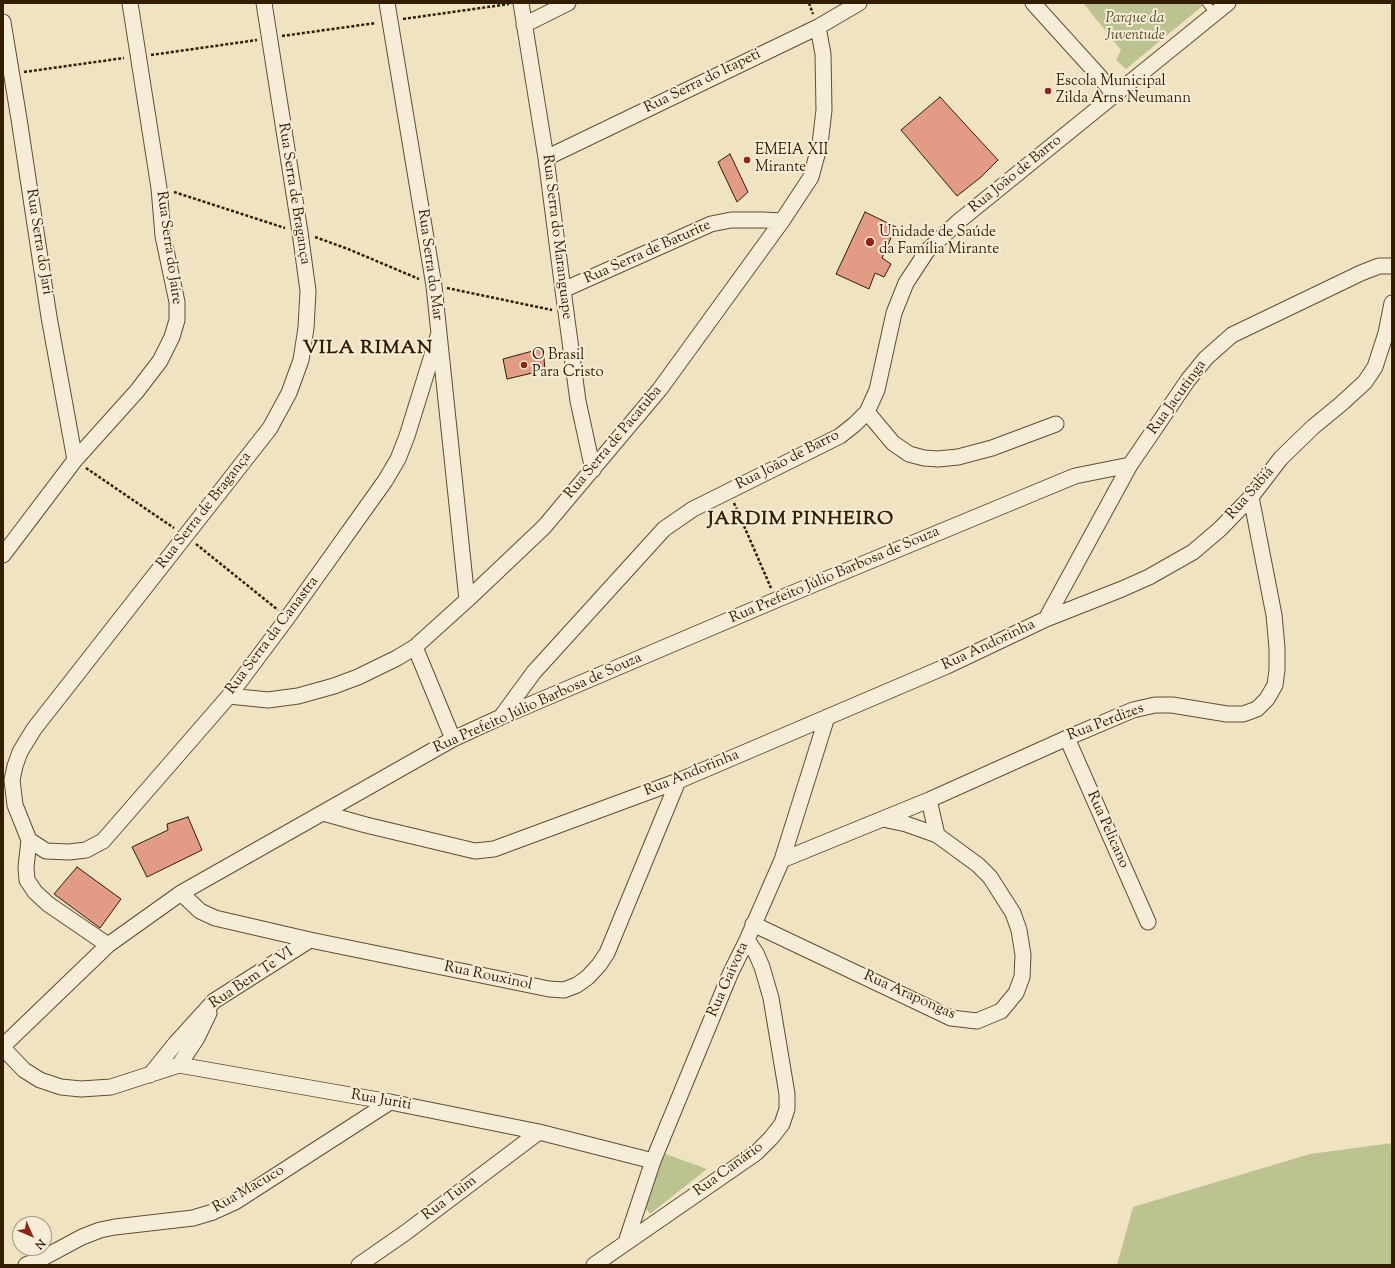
<!DOCTYPE html>
<meta charset="utf-8">
<style>
body{margin:0}
#map{position:relative;width:1395px;height:1268px;overflow:hidden;background:#efe3c2;font-family:"Sorts Mill Goudy",serif}
canvas{display:block}
.frame{position:absolute;inset:0;border:4px solid #321d01;pointer-events:none}
.north{position:absolute;left:12px;top:1216px;width:40px;height:40px;box-sizing:border-box;background:#f5edd7;border:1px solid #a79a81;border-radius:50%;rotate:135deg;font-size:11px;font-weight:700;line-height:16px;text-align:center;color:#321d01}
.north::after{content:'';display:block;margin:auto;width:14px;height:18px;background:#8f2418;clip-path:polygon(50% 0,100% 100%,50% 72%,0 100%)}
</style>
<div id="map">
<canvas width="1395" height="1268"></canvas>
<div class="frame"></div>
<div class="north">N</div>
</div>
<script>
const context = document.querySelector('canvas').getContext('2d');
context.lineJoin = 'round';
function fillPath(path, color) {
  context.fillStyle = color;
  context.fill(path, 'evenodd');
}
function shape(rows) {
  const path = new Path2D();
  for (const r of rows) {
    path.moveTo(r[0], r[1]);
    for (let i = 2; i < r.length; i += 2) path.lineTo(r[i], r[i + 1]);
  }
  return path;
}
function trace(path, color, width, dash) {
  context.strokeStyle = color;
  context.lineWidth = width;
  context.lineCap = dash ? 'butt' : 'round';
  context.setLineDash(dash || []);
  context.stroke(path);
}
function drawText(font, color, halo, rows, align = 'center') {
  context.font = font + ' "Sorts Mill Goudy",serif';
  context.lineWidth = 4;
  context.setLineDash([]);
  context.textBaseline = 'middle';
  context.strokeStyle = halo;
  context.fillStyle = color;
  for (const [text, x, y, turn = 0] of rows) {
    context.save();
    context.translate(x, y);
    context.rotate((+turn || 0) * Math.PI / 180);
    context.textAlign = isNaN(turn) ? turn : align;
    if (halo) context.strokeText(text, 0, 0);
    context.fillText(text, 0, 0);
    context.restore();
  }
}
const green = shape([
 [1083,3,1206,3,1126,69,1116,60,1121,50],
 [1392,1143,1392,1265,1117,1265,1133,1207,1310,1154],
 [663,1153,707,1169,650,1214,645,1207]
]);
const building = shape([
 [940,97,998,160,981,177,957,196,901,130,940,97],
 [730,154,748,192,737,202,718,162,730,154],
 [865,212,896,227,882,258,891,264,884,277,875,273,869,289,836,274,865,212],
 [540,349,544,358,545,370,507,379,503,359,540,349],
 [188,817,202,850,147,877,132,847,168,830,167,824,188,817],
 [77,867,121,899,100,928,54,894,77,867]
]);
const path = shape([
 [809,3,813,14],
 [403,19,509,4],
 [282,36,376,23],
 [151,55,257,40],
 [24,72,124,58],
 [174,192,285,228],
 [315,237,348,249,419,279],
 [447,288,552,310],
 [86,468,174,528],
 [734,503,771,588],
 [196,544,278,610]
]);
const service = shape([
 [1206,3,1215,14]
]);
const minor = shape([
 [387,3,434,286,467,600],
 [521,3,546,158,563,290,578,401,593,470],
 [1033,3,1100,77,1114,95],
 [3,22,19,119,49,317,75,460],
 [524,25,568,3],
 [546,158,818,27,859,3],
 [563,290,711,224,731,220,763,220,782,221],
 [867,412,893,443,909,454,924,458,938,459,958,457,992,448,1056,424],
 [3,555,75,460,137,391,160,361,172,337,177,320,177,302,163,236,159,188,130,3],
 [1046,619,1130,465,1188,380,1206,358,1232,335,1361,273,1379,266,1392,266],
 [415,647,453,739],
 [229,696,268,700,298,696,334,686,358,677,397,658,415,647,467,600,544,527,660,389,782,221,811,177,820,144,824,110,823,54,818,27],
 [501,717,534,672,664,529,693,509,840,436,855,424,867,412,877,390,894,313,906,283,927,251,959,221,1228,3],
 [1067,738,1148,922],
 [929,800,937,835],
 [323,813,366,825,475,851,494,849,678,781,947,666,1046,619,1122,589,1149,577,1193,552,1220,529,1251,497,1281,458,1313,427,1341,404,1365,382,1375,367,1386,333,1392,303],
 [29,840,46,851,69,852,86,850,103,841,229,696,288,617,385,481,398,459,407,436,438,336],
 [782,860,929,800,1067,738,1133,710,1155,705,1172,705,1227,714,1243,714,1257,709,1267,699,1275,685,1277,670,1277,648,1274,615,1251,497],
 [181,893,200,911,215,918,310,940,549,989,564,990,577,985,588,977,599,965,607,953,678,781],
 [753,924,951,1018,977,1021,1001,1011,1016,993,1022,977,1023,955,1019,930,1013,913,990,877,978,865,937,835,906,824,883,819],
 [108,945,48,904,35,892,27,880,26,867,29,840,15,805,12,780,15,766,20,752,34,729,270,428,289,393,301,360,306,328,308,291,300,232,264,3],
 [3,1046,108,945,181,893,453,739,501,717,776,600,1075,476,1130,465],
 [3,1048,24,1070,40,1080,61,1087,81,1089,111,1087,179,1065,390,1102,539,1132,653,1161],
 [179,1065,197,1038,209,1013],
 [150,1075,175,1044,214,1001,310,940],
 [626,1242,653,1161,731,972,747,940,782,860,827,717],
 [26,1265,41,1259,82,1237,100,1230,115,1227,193,1218,213,1212,235,1202,390,1102],
 [359,1265,405,1233,539,1132],
 [594,1265,756,1153,771,1138,782,1124,787,1109,787,1094,771,998,762,967,756,953,747,940]
]);
const markers = [
 [1048,91,4,"#8f2418"],
 [747,160,4,"#8f2418"],
 [870,242,5,"#8f2418"],
 [524,365,4,"#8f2418"]
];
const parkNames = [
 ["Parque da",1135,19],
 ["Juventude",1135,36]
];
const streetNames = [
 ["Rua Serra do Itapeti",703,82,-26],
 ["Rua João de Barro",1016,175,-39],
 ["Rua Serra de Bragança",293,194,81],
 ["Rua Serra do Maranguape",556,237,83],
 ["Rua Serra do Jari",38,242,81],
 ["Rua Serra do Jaire",168,248,82],
 ["Rua Serra de Baturite",648,253,-24],
 ["Rua Serra do Mar",429,265,82],
 ["Rua Jacutinga",1178,398,-54],
 ["Rua Serra de Pacatuba",614,443,-50],
 ["Rua João de Barro",788,461,-27],
 ["Rua Sabiá",1251,494,-49],
 ["Rua Serra de Bragança",205,511,-52],
 ["Rua Prefeito Júlio Barbosa de Souza",835,576,-23],
 ["Rua Serra da Canastra",273,636,-53],
 ["Rua Andorinha",989,646,-25],
 ["Rua Prefeito Júlio Barbosa de Souza",538,704,-24],
 ["Rua Perdizes",1106,723,-21],
 ["Rua Andorinha",692,774,-22],
 ["Rua Pelicano",1107,830,66],
 ["Rua Rouxinol",488,977,12],
 ["Rua Bem Te VI",252,979,-34],
 ["Rua Gaivota",729,980,-66],
 ["Rua Arapongas",909,996,24],
 ["Rua Juriti",381,1101,10],
 ["Rua Canário",729,1170,-36],
 ["Rua Macuco",249,1190,-30],
 ["Rua Tuim",450,1199,-37]
];
const poiNames = [
 ["Escola Municipal",1056,82],
 ["Zilda Arns Neumann",1056,99],
 ["EMEIA XII",755,151],
 ["Mirante",755,168],
 ["Unidade de Saúde",879,233],
 ["da Família Mirante",879,250],
 ["O Brasil",532,356],
 ["Para Cristo",532,373]
];
const districtNames = [
 ["VILA RIMAN",368,350],
 ["JARDIM PINHEIRO",801,521]
];
fillPath(green, '#bcc391');
fillPath(building, '#e29b84');
trace(building, '#321d01', 1);
trace(service, '#614e31', 9);
trace(minor, '#614e31', 17);
trace(path, '#321d01', 2.5, [3, 2]);
trace(service, '#f5edd7', 7);
trace(minor, '#f5edd7', 15);
for (const [x, y, r, color] of markers) {
  const dot = new Path2D();
  dot.arc(x, y, r, 0, 2 * Math.PI);
  context.fillStyle = color;
  context.fill(dot);
  trace(dot, '#f5edd7', 1.5);
}
drawText('italic 15px', '#5b4f2c', '#f5edd7', parkNames);
drawText('15px', '#321d01', '#f5edd7', streetNames);
drawText('15px', '#321d01', '#f5edd7', poiNames, 'left');
context.letterSpacing = '1px';
drawText('bold 19px', '#321d01', '#f5edd7', districtNames);
context.letterSpacing = '0px';
</script>
